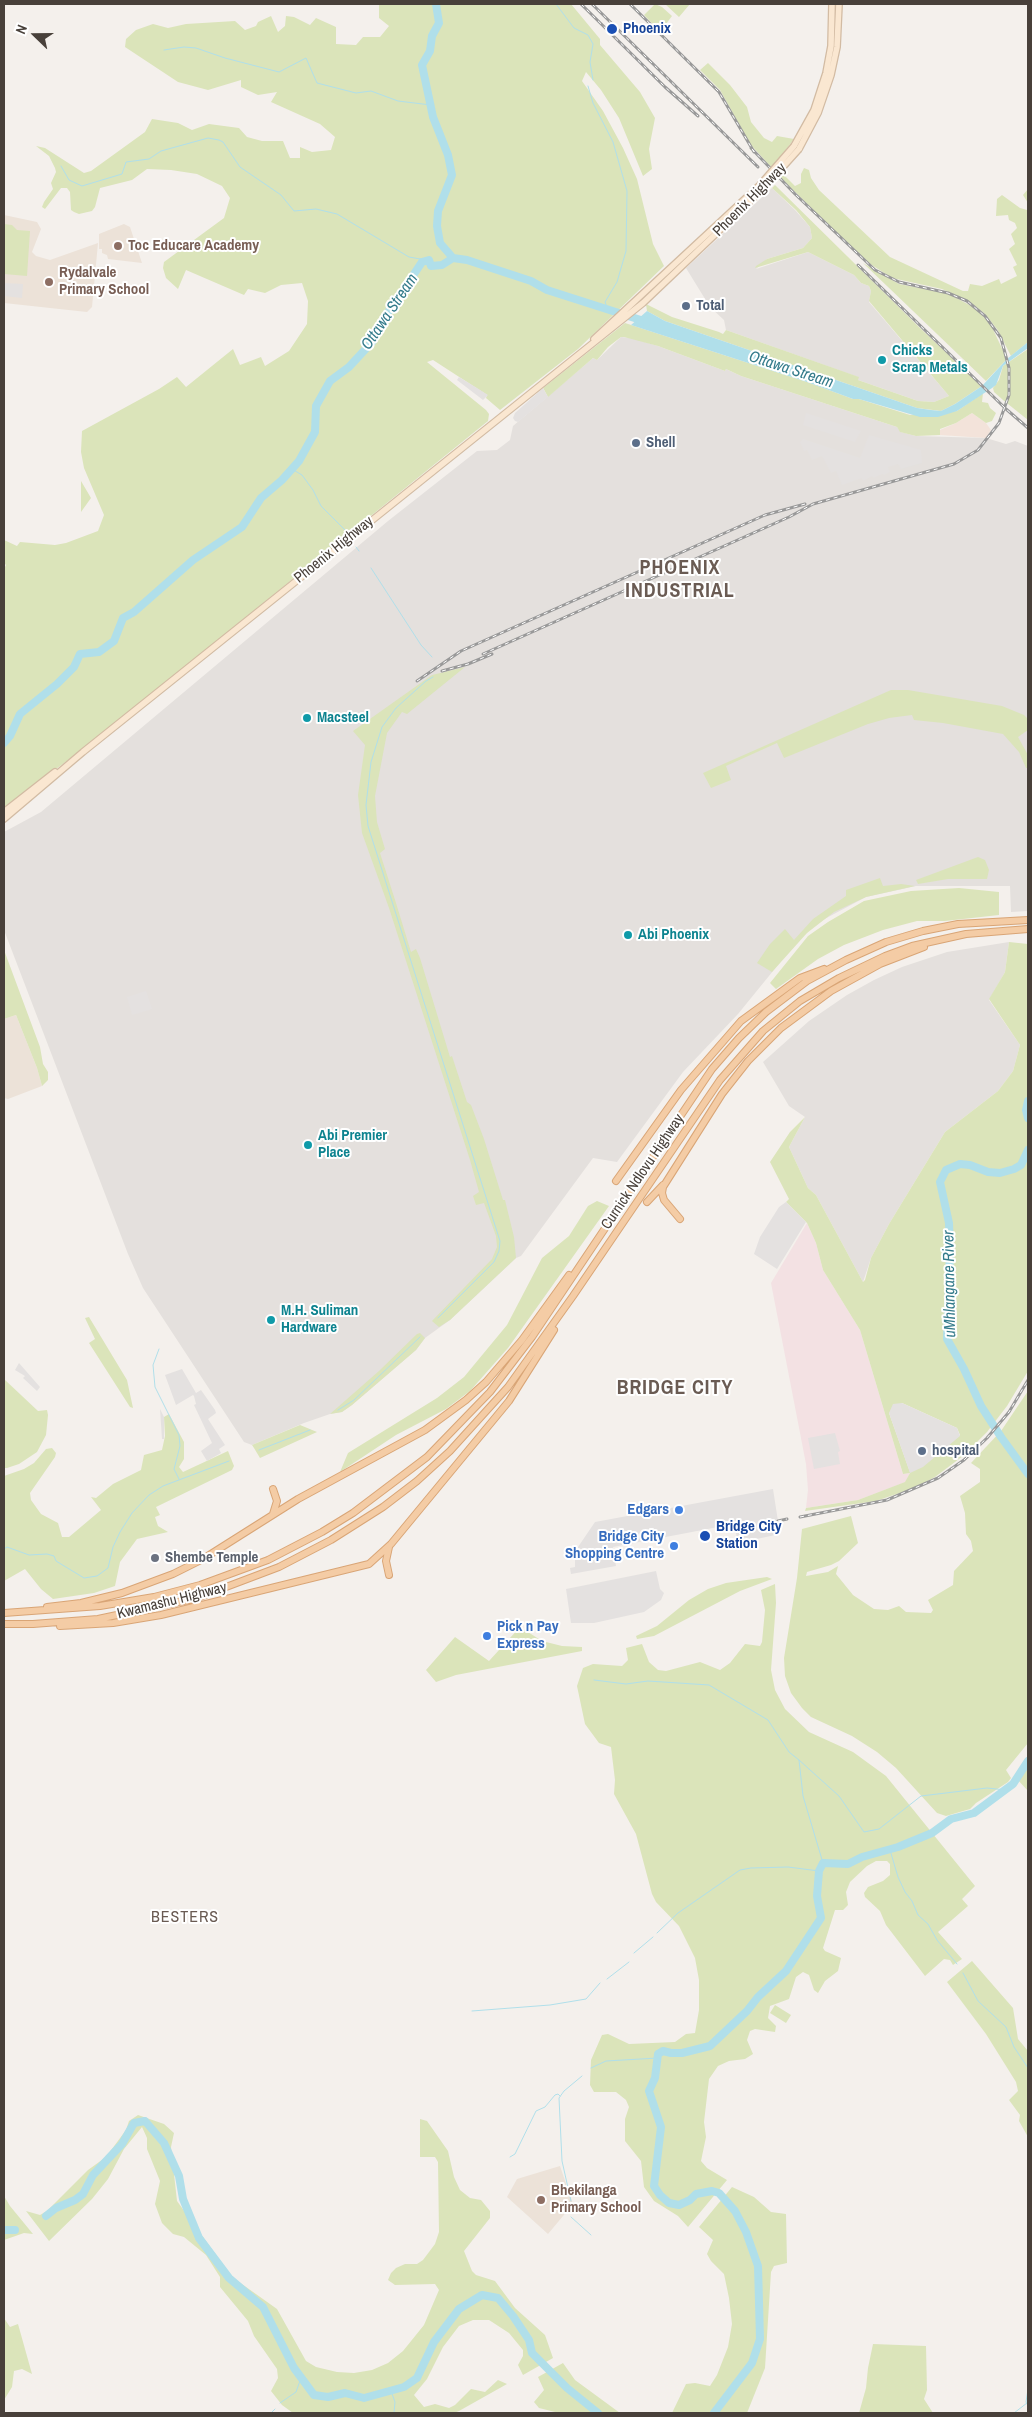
<!DOCTYPE html>
<style>
body{margin:0}
#map{position:relative;width:1032px;height:2417px;overflow:hidden;background:#f4f0ec;font-family:"Archivo Narrow",sans-serif}
canvas{display:block}
.frame{position:absolute;inset:0;border:5px solid #48403a;pointer-events:none}
.north{position:absolute;left:10px;top:10px;width:50px;height:50px;-webkit-text-stroke:4px #fff;paint-order:stroke;rotate:292deg;font-size:14px;font-weight:700;line-height:20px;text-align:center;color:#48403a}
.north::after{content:'';display:block;margin:auto;width:18px;height:22px;background:#48403a;clip-path:polygon(50% 0,100% 100%,50% 72%,0 100%)}
</style>
<div id="map">
<canvas width="1032" height="2417"></canvas>
<div class="frame"></div>
<div class="north">N</div>
</div>
<script>
const context = document.querySelector('canvas').getContext('2d');
context.lineJoin = 'round';
function fillPath(path, color) {
  context.fillStyle = color;
  context.fill(path, 'evenodd');
}
function shape(rows) {
  const path = new Path2D();
  for (const r of rows) {
    path.moveTo(r[0], r[1]);
    for (let i = 2; i < r.length; i += 2) path.lineTo(r[i], r[i + 1]);
  }
  return path;
}
function trace(path, color, width, dash) {
  context.strokeStyle = color;
  context.lineWidth = width;
  context.lineCap = dash ? 'butt' : 'round';
  context.setLineDash(dash || []);
  context.stroke(path);
}
function drawText(font, color, halo, rows, align = 'center') {
  context.font = font + ' "Archivo Narrow",sans-serif';
  context.lineWidth = 4;
  context.setLineDash([]);
  context.textBaseline = 'middle';
  context.strokeStyle = halo;
  context.fillStyle = color;
  for (const [text, x, y, turn = 0] of rows) {
    context.save();
    context.translate(x, y);
    context.rotate((+turn || 0) * Math.PI / 180);
    context.textAlign = isNaN(turn) ? turn : align;
    if (halo) context.strokeText(text, 0, 0);
    context.fillText(text, 0, 0);
    context.restore();
  }
}
const commercial = shape([
 [972,413,986,423,991,430,986,438,940,435,940,430,956,423]
]);
const industrial = shape([
 [772,188,795,210,810,227,812,238,803,248,767,259,756,269,808,252,854,275,861,283,869,286,871,291,869,302,949,396,934,402,918,401,858,380,858,377,726,330,724,320,710,307,686,268],
 [621,337,632,338,658,346,725,371,726,369,741,376,897,427,901,432,916,436,986,438,1006,444,1015,441,1028,446,1028,911,1011,912,1010,886,916,886,866,897,817,923,795,944,738,1014,683,1072,617,1162,593,1158,521,1256,516,1258,450,1320,425,1338,416,1350,352,1405,342,1412,330,1414,304,1423,252,1445,244,1442,143,1288,128,1254,4,930,4,832,41,812,388,521,477,451,497,450,510,440,513,426,593,358,597,360],
 [1009,942,1005,972,989,1000,1020,1045,1013,1071,998,1091,945,1132,889,1224,871,1258,863,1282,816,1195,808,1188,789,1147,805,1117,789,1106,763,1062,809,1021,847,995,874,980,902,967,947,952]
]);
const education = shape([
 [4,215,37,222,41,229,32,252,36,256,50,260,98,243,92,307,87,312,4,303],
 [124,224,130,227,142,263,108,259,107,255,102,253,102,249,99,249,99,234],
 [16,1015,37,1068,42,1086,8,1099,4,1098,4,1019],
 [560,2166,573,2204,548,2234,507,2197,517,2179]
]);
const medical = shape([
 [807,1223,816,1243,823,1270,860,1330,903,1474,910,1473,906,1482,858,1500,806,1508,808,1490,806,1464,771,1283]
]);
const green = shape([
 [379,4,571,4,600,39,600,45,640,92,655,118,649,149,652,169,643,176,619,118,601,90,586,72,582,81,603,111,623,148,637,179,653,244,664,266,578,349,500,410,486,398,487,395,433,360,427,362,486,410,489,414,488,421,88,745,4,808,4,569,6,565,4,563,4,540,17,546,20,542,55,545,66,543,98,531,104,515,84,468,81,452,82,431,159,389,177,377,186,387,233,349,240,365,261,357,265,366,289,351,307,324,308,301,302,283,281,285,265,293,248,289,244,295,186,270,178,289,166,278,163,268,164,262,224,218,230,198,222,186,197,174,171,170,147,169,132,180,100,188,95,207,92,211,79,214,74,212,71,210,70,192,67,188,61,188,45,209,42,207,44,202,53,189,51,183,56,172,55,168,49,156,36,146,45,148,84,173,91,171,145,132,152,119,178,123,192,130,209,124,239,128,247,137,262,141,283,141,290,158,300,158,300,147,312,152,331,150,335,137,320,124,271,102,277,92,258,95,241,87,241,80,208,90,178,82,125,47,126,39,136,30,153,24,168,28,186,24,235,21,245,30,256,26,258,22,271,16,278,32,285,26,286,16,294,17,310,25,316,18,336,27,336,44,356,45,363,37,380,37,389,26,379,18],
 [655,4,662,7,672,16,660,32,644,15],
 [665,4,690,4,679,17],
 [708,63,730,85,747,107,751,122,764,138,772,142,777,136,794,139,772,168,750,144,720,90,700,70],
 [804,168,809,170,811,178,819,190,890,257,963,291,968,291,970,284,982,286,999,279,1001,284,1017,276,1013,267,1017,265,1009,249,1015,244,1011,234,1017,228,1015,223,1009,220,1008,215,996,216,997,199,1002,195,1020,208,1027,210,1028,203,1023,195,1028,189,1028,342,1011,356,997,329,984,313,970,302,942,289,892,278,864,260,780,177,783,174,795,186,801,183,801,174],
 [775,185,920,328,982,386,955,404,941,411,917,408,665,321,647,311,646,304,672,317,719,332,723,334,726,330,859,377,858,380,918,401,934,402,949,396,869,301,871,291,869,286,861,283,854,275,808,252,755,268,756,266,767,259,803,248,812,238,810,227,796,210,772,188],
 [4,224,12,225,17,230,30,231,27,276,4,274],
 [863,263,899,284,949,294,975,308,990,323,1007,359,986,381],
 [625,323,807,382,853,399,859,399,910,415,957,411,983,393,982,402,988,403,990,408,996,413,992,421,986,423,972,413,956,423,940,429,940,435,916,436,900,432,897,427,741,376,726,369,725,371,658,346,624,337,621,337,608,347,597,360,593,358,548,397,543,388],
 [1028,349,1028,420,1003,400,994,392,993,388,999,380,1003,366],
 [81,481,91,498,81,512],
 [465,667,407,714,402,712,387,733,375,796,377,822,385,849,380,853,396,903,411,952,416,949,420,958,450,1057,452,1056,467,1102,471,1105,484,1139,503,1200,505,1200,514,1237,516,1258,450,1320,439,1327,432,1321,492,1259,497,1247,496,1236,484,1203,476,1205,473,1196,479,1192,470,1160,389,908,362,833,358,795,365,745,353,731,432,675],
 [891,690,908,690,1002,706,1024,715,1028,719,1028,730,1018,737,1028,755,1028,768,1026,768,1019,752,1003,734,943,723,914,720,912,715,889,718,868,724,784,758,777,743,726,766,731,780,711,788,703,773],
 [978,857,985,860,989,870,987,879,948,879,918,884,916,880],
 [880,878,883,886,901,884,915,886,866,897,834,912,807,933,772,972,757,963,770,944,785,929,794,940,813,919,846,896,846,890],
 [959,888,999,892,999,915,945,921,917,921,883,930,844,945,818,959,776,989,770,983,808,936,828,922,864,901,911,891],
 [1009,942,1028,944,1028,1371,1007,1406,987,1432,963,1456,935,1477,914,1488,876,1501,805,1511,806,1508,858,1500,905,1482,910,1473,903,1474,860,1330,823,1270,816,1243,807,1223,786,1202,789,1199,770,1162,790,1132,805,1117,789,1147,808,1188,816,1195,863,1282,865,1280,871,1258,889,1224,945,1132,998,1091,1013,1071,1020,1045,989,999,1005,972],
 [902,1403,957,1428,960,1435,910,1472,889,1413],
 [4,950,40,1047,43,1064,48,1072,48,1080,42,1086,37,1068,16,1015,4,1019],
 [597,1201,609,1206,508,1348,470,1391,446,1409,396,1435,340,1472,348,1453,437,1398,464,1377,507,1325,542,1258,569,1236,588,1206],
 [89,1317,127,1380,133,1408,130,1407,89,1343,95,1339,85,1318],
 [420,1333,425,1338,416,1350,352,1405,342,1412,330,1414,379,1371,417,1334],
 [4,1379,38,1411,47,1410,48,1415,46,1435,37,1452,19,1464,7,1468,4,1468],
 [1028,1391,1028,1743,1006,1770,1011,1778,1008,1782,976,1803,970,1809,946,1816,937,1813,896,1768,877,1752,852,1736,811,1717,802,1708,791,1693,785,1676,784,1658,797,1578,802,1529,851,1516,858,1543,839,1561,831,1565,807,1572,806,1576,828,1572,838,1566,836,1574,853,1595,874,1609,888,1610,899,1606,906,1612,931,1613,933,1610,928,1600,953,1585,954,1571,973,1551,971,1541,966,1534,965,1513,960,1496,980,1482,980,1469,971,1463,1001,1431],
 [169,1414,184,1442,184,1459,179,1467,183,1472,228,1451,234,1466,232,1470,156,1507,160,1515,155,1517,158,1526,168,1532,137,1539,120,1562,115,1586,94,1593,53,1599,41,1589,25,1569,4,1581,4,1476,24,1469,34,1463,46,1449,52,1448,56,1453,55,1457,30,1493,31,1500,41,1514,58,1523,62,1537,69,1537,101,1510,91,1497,96,1498,113,1484,141,1470,144,1455,162,1450,165,1436,164,1417],
 [300,1425,317,1432,260,1458,254,1448,252,1445],
 [767,1577,772,1579,740,1591,654,1636,637,1639,636,1636,657,1626,689,1600,708,1589,726,1583],
 [775,1584,776,1603,771,1670,775,1690,785,1709,809,1732,853,1752,886,1776,975,1886,962,1899,968,1906,938,1932,962,1959,953,1965,950,1960,944,1959,925,1976,886,1925,880,1911,865,1897,864,1893,868,1887,883,1881,890,1875,890,1864,887,1861,876,1861,867,1866,850,1882,846,1892,848,1905,843,1910,835,1910,823,1948,825,1951,841,1958,838,1971,825,1981,818,1993,814,1990,809,1975,803,1972,796,1977,789,1999,770,2006,768,2018,776,2026,775,2032,755,2029,750,2031,747,2040,753,2054,745,2059,729,2061,718,2066,709,2079,704,2122,706,2137,701,2161,707,2168,727,2180,688,2227,678,2216,654,2201,644,2187,641,2161,625,2141,625,2119,629,2107,626,2100,616,2092,594,2092,590,2085,591,2060,602,2035,608,2034,629,2044,675,2042,686,2034,695,2033,699,2010,699,1980,695,1958,679,1926,656,1902,652,1894,636,1834,614,1794,615,1780,611,1747,599,1743,585,1724,577,1686,583,1668,593,1664,622,1666,628,1660,626,1648,642,1644,649,1662,658,1670,666,1671,700,1662,720,1670,730,1663,745,1644,760,1646,762,1642,765,1610,761,1590],
 [520,1627,542,1641,562,1646,582,1647,582,1651,456,1675,436,1682,426,1670,455,1637,489,1661],
 [1028,1763,1028,1791,1017,1779],
 [972,1961,1013,2008,1018,2039,1028,2051,1028,2137,1019,2121,1020,2115,1009,2100,1018,2091,1016,2082,986,2034,947,1982],
 [775,2005,791,2015,786,2023,770,2013],
 [138,2115,164,2124,174,2133,171,2147,177,2201,232,2277,277,2309,306,2361,316,2367,337,2372,354,2373,372,2370,388,2363,403,2351,424,2325,439,2290,435,2284,395,2285,388,2280,391,2273,396,2268,405,2264,417,2264,423,2260,435,2244,439,2232,438,2162,435,2157,420,2157,420,2119,427,2121,448,2151,454,2177,460,2190,470,2198,481,2200,490,2211,490,2218,464,2251,472,2271,476,2275,495,2281,515,2308,545,2335,553,2358,523,2375,518,2365,523,2356,523,2350,509,2333,489,2320,473,2320,459,2326,443,2347,427,2379,414,2395,424,2407,435,2404,449,2408,455,2405,471,2389,485,2392,498,2380,507,2384,459,2411,454,2413,293,2413,282,2405,271,2391,278,2378,277,2369,254,2336,248,2321,220,2287,220,2277,206,2255,184,2237,173,2234,162,2223,155,2204,160,2181,147,2149,147,2138,142,2127,124,2149,108,2179,92,2199,49,2241,26,2211,40,2215,47,2211,88,2170,106,2157,126,2130,129,2121],
 [732,2187,754,2197,771,2212,786,2214,787,2263,774,2266,771,2272,765,2368,747,2413,672,2413,686,2384,695,2383,710,2386,717,2375,728,2347,732,2324,729,2298,724,2274,711,2261,707,2254,713,2240,699,2227],
 [4,2196,10,2206,33,2234,24,2233,4,2240],
 [4,2318,10,2327,18,2324,32,2374,22,2369,14,2371,12,2387,4,2400],
 [873,2344,926,2346,927,2390,924,2399,933,2413,859,2413,866,2388,868,2368],
 [563,2363,575,2380,620,2413,559,2413,539,2408,534,2402,544,2390,538,2377]
]);
const parking = shape([
 [4,283,23,284,22,298,4,296],
 [459,377,477,388,488,395,483,400,457,380],
 [543,388,548,397,518,422,515,421,513,418,515,413],
 [806,413,861,431,855,442,803,425],
 [869,435,921,450,922,463,901,469,898,464,888,467,890,472,884,475,882,474,874,478,872,476,863,481,862,478,842,485,836,471,831,473,822,456,812,460,807,450,804,451,800,442,803,439,860,458],
 [146,991,152,1009,132,1015,127,997],
 [786,1202,806,1222,777,1269,754,1254,760,1237,779,1207],
 [19,1363,40,1387,37,1391,23,1378,25,1376,15,1370],
 [182,1369,196,1393,201,1390,215,1410,216,1413,208,1419,225,1445,219,1449,221,1453,207,1461,201,1451,212,1443,194,1405,196,1404,194,1396,193,1395,176,1405,165,1375],
 [902,1403,957,1428,960,1436,923,1467,910,1473,889,1413,893,1404],
 [160,1409,164,1417,164,1439,162,1439],
 [835,1433,840,1451,838,1452,840,1464,814,1469,808,1438],
 [773,1489,780,1534,738,1543,734,1524,613,1547,616,1566,571,1574,570,1568,575,1567,575,1560,580,1559,578,1547,595,1522],
 [656,1571,660,1589,664,1593,661,1600,644,1612,594,1623,571,1623,566,1589]
]);
const water = shape([
 [647,311,665,321,917,408,931,410,941,411,955,404,982,386,1007,359,1028,342,1028,348,1003,366,996,385,992,388,957,411,938,417,920,417,859,399,853,399,807,382,631,325]
]);
const stream = shape([
 [556,4,574,28,588,35,593,44,590,62,593,80],
 [164,50,184,47,196,48,225,58,279,72,306,58,317,83,356,93,371,91,398,101,431,105],
 [588,86,593,103,613,142,627,191,626,251,617,282,605,302,607,307],
 [61,166,69,180,82,186,122,174,126,162,149,159,161,151,208,138,219,140,223,142,240,167,281,195,294,211,316,209,337,214,409,257,426,260],
 [292,469,302,475,313,490,321,506,346,531],
 [356,547,359,551],
 [371,568,421,645,432,657],
 [433,677,426,681,396,708,382,727,371,762,366,805,368,826,500,1241,499,1251,494,1262,438,1318],
 [159,1349,153,1365,155,1387,179,1435,180,1446,174,1469,179,1479],
 [338,1410,354,1400,420,1337],
 [259,1450,310,1430],
 [4,1549,7,1547,29,1555,47,1554,54,1556,56,1561,84,1578,97,1576,108,1568,113,1547,120,1532,132,1513,149,1495,163,1486,229,1461],
 [594,1680,626,1684,648,1681,709,1685,768,1720,789,1752,799,1760,803,1796,823,1863],
 [799,1760,839,1796,864,1832,879,1829,921,1796,987,1788,1006,1790],
 [1028,1776,1028,1789],
 [890,1850,898,1877,905,1892,912,1901,918,1915,928,1924,937,1940,957,1964],
 [657,1933,678,1913,740,1870,751,1868,788,1867,819,1871],
 [634,1953,653,1937],
 [963,1973,978,2001,1006,2027,1014,2047,1028,2068],
 [607,1979,629,1962],
 [472,2011,550,2005,586,1999,600,1983],
 [591,2068,606,2061,658,2058],
 [510,2157,515,2154,536,2111,545,2107,555,2095,558,2094,560,2096],
 [571,2201,562,2161,559,2098,564,2091,582,2076],
 [571,2217,591,2235],
 [1028,2389,1026,2402,1028,2406],
 [391,2391,395,2402,394,2413],
 [280,2403,296,2392,301,2378],
 [271,2413,275,2409],
 [1014,2413,1027,2403]
]);
const river = shape([
 [436,4,439,23,432,36,430,51,422,65,433,117,448,155,452,175,438,211,437,226,440,243,453,258],
 [4,743,10,736,20,714,57,684,74,667,80,654,99,652,114,641,123,618,134,612,193,560,242,527,261,498,282,480,299,461,315,432,316,406,330,381,349,367,373,341,391,307,410,285,414,274,422,262,429,260,431,266,442,265,453,258,467,260,531,281,547,290,647,322],
 [1028,1101,1026,1110,1028,1118],
 [1028,1150,1021,1165,1014,1169,1000,1173,988,1172,970,1165,960,1164,946,1170,940,1182,949,1223,950,1250,947,1339,964,1369,981,1406,1001,1437,1028,1474],
 [46,2216,56,2208,75,2200,83,2194,93,2175,122,2144,134,2123,145,2121,164,2143,179,2176,183,2199,199,2238,229,2278,263,2307,294,2368,314,2395,328,2397,345,2393,364,2398,404,2387,417,2378,434,2342,459,2309,482,2295,498,2298,513,2316,529,2340,532,2353,567,2388,598,2413],
 [4,2230,15,2230],
 [714,2413,752,2363,760,2339,758,2266,746,2232,735,2211,719,2193,712,2191,696,2194,690,2200,679,2205,669,2203,660,2195,654,2186,661,2127,649,2091,655,2078,658,2054,663,2051,671,2053,682,2053,710,2046,747,2011,758,1997,786,1971,821,1918,817,1896,819,1871,823,1863,848,1864,862,1857,898,1847,932,1833,951,1819,974,1813,1013,1784,1028,1761]
]);
const secondary = shape([
 [794,146,814,110,826,73,831,46,832,4],
 [799,149,818,113,831,75,837,47,839,4],
 [594,339,760,185],
 [4,812,55,772],
 [4,819,83,752,643,303,764,188]
]);
const primary = shape([
 [616,1181,681,1090,741,1021,800,978,824,969],
 [647,1202,663,1185],
 [680,1219,664,1200,662,1193,663,1187,722,1094,748,1061,781,1028,831,991,880,964,924,947],
 [273,1514,277,1501,273,1489],
 [389,1547,386,1561,389,1575],
 [47,1607,81,1603,122,1593,173,1574,203,1559,298,1499,425,1430,466,1400,486,1382,522,1340,569,1275],
 [4,1613,100,1606,154,1597,200,1585,268,1560,322,1532,353,1513,427,1457,490,1392,532,1337,712,1069,739,1038,766,1012,807,981,846,960,886,942,923,931,958,924,1028,920],
 [4,1624,33,1624,98,1619,197,1598,279,1567,331,1540,383,1507,417,1481,450,1451,508,1387,573,1296,720,1080,763,1031,800,1001,839,978,885,956,912,946,966,934,1028,929],
 [60,1626,113,1623,161,1615,369,1564,391,1544,509,1401,554,1330]
]);
const rail = shape([
 [581,4,665,87,698,116],
 [592,4,758,167],
 [630,4,719,92,754,152],
 [858,265,1006,409,1028,428],
 [483,654,789,517,813,504,954,464,978,450,999,423,1009,395,1009,368,1001,338,985,316,967,301,948,293,899,282,875,270,795,194,751,148],
 [442,671,468,664,492,654],
 [417,681,461,651,765,515,805,504],
 [800,1517,887,1500,938,1478,964,1460,987,1438,1009,1412,1028,1380],
 [778,1521,787,1519],
 [766,1523,772,1522]
]);
const secondaryBridge = shape([
 [760,185,794,146],
 [764,188,799,149]
]);
const markers = [
 [612,29,6,"#1a4fb4"],
 [118,246,5,"#8d6e63"],
 [49,282,5,"#8d6e63"],
 [686,306,5,"#5c6f8a"],
 [882,360,5,"#0f9aa8"],
 [636,443,5,"#5c6f8a"],
 [307,718,5,"#0f9aa8"],
 [628,935,5,"#0f9aa8"],
 [308,1145,5,"#0f9aa8"],
 [271,1320,5,"#0f9aa8"],
 [922,1451,5,"#5c6f8a"],
 [679,1510,5,"#3f7fe0"],
 [705,1536,6,"#1a4fb4"],
 [674,1546,5,"#3f7fe0"],
 [155,1558,5,"#6b7280"],
 [487,1636,5,"#3f7fe0"],
 [541,2200,5,"#8d6e63"]
];
const transitNames = [
 ["Phoenix",623,29],
 ["Bridge City",716,1527],
 ["Station",716,1544]
];
const streetNames = [
 ["Phoenix Highway",750,200,-45],
 ["Phoenix Highway",334,550,-39],
 ["Curnick Ndlovu Highway",643,1172,-56],
 ["Kwamashu Highway",172,1601,-14]
];
const educationNames = [
 ["Toc Educare Academy",128,246],
 ["Rydalvale",59,273],
 ["Primary School",59,290],
 ["Bhekilanga",551,2191],
 ["Primary School",551,2208]
];
const serviceNames = [
 ["Total",696,306],
 ["Shell",646,443],
 ["hospital",932,1451]
];
const cultureNames = [
 ["Chicks",892,351],
 ["Scrap Metals",892,368],
 ["Macsteel",317,718],
 ["Abi Phoenix",638,935],
 ["Abi Premier",318,1136],
 ["Place",318,1153],
 ["M.H. Suliman",281,1311],
 ["Hardware",281,1328]
];
const shopNames = [
 ["Edgars",669,1510],
 ["Bridge City",664,1537],
 ["Shopping Centre",664,1554],
 ["Pick n Pay",497,1627,"left"],
 ["Express",497,1644,"left"]
];
const worshipNames = [
 ["Shembe Temple",165,1558]
];
const waterNames = [
 ["Ottawa Stream",390,312,-56],
 ["Ottawa Stream",791,370,18],
 ["uMhlangane River",950,1284,-91]
];
const neighbourhoodNames = [
 ["BESTERS",185,1918]
];
const districtNames = [
 ["PHOENIX",680,569],
 ["INDUSTRIAL",680,592],
 ["BRIDGE CITY",675,1389]
];
fillPath(commercial, '#f3e3da');
fillPath(industrial, '#e4e0dd');
fillPath(education, '#ece2d8');
fillPath(medical, '#f3e1e3');
fillPath(green, '#dbe4ba');
fillPath(parking, '#e4e1e0');
fillPath(water, '#b0dfea');
trace(stream, '#b0dfea', 1);
trace(river, '#b0dfea', 8);
trace(secondary, '#d2bba3', 8);
trace(primary, '#d9a576', 8);
trace(secondary, '#fae7d1', 5.5);
trace(primary, '#f4cca5', 6);
trace(rail, '#999', 3);
trace(rail, '#fff', 1, [4]);
trace(secondaryBridge, '#d2bba3', 8, []);
trace(secondaryBridge, '#fae7d1', 5.5);
for (const [x, y, r, color] of markers) {
  const dot = new Path2D();
  dot.arc(x, y, r, 0, 2 * Math.PI);
  context.fillStyle = color;
  context.fill(dot);
  trace(dot, '#fff', 2);
}
drawText('bold 15px', '#164399', '#fff', transitNames, 'left');
drawText('15px', '#48403a', '#fff', streetNames);
drawText('bold 15px', '#785e54', '#fff', educationNames, 'left');
drawText('bold 15px', '#4e5e75', '#fff', serviceNames, 'left');
drawText('bold 15px', '#0d838f', '#fff', cultureNames, 'left');
drawText('bold 15px', '#366cbe', '#fff', shopNames, 'right');
drawText('bold 15px', '#5b616d', '#fff', worshipNames, 'left');
drawText('italic 16px', '#347b8b', '#fff', waterNames);
context.letterSpacing = '1px';
drawText('16px', '#6a5b53', '#fff', neighbourhoodNames);
context.letterSpacing = '0px';
context.letterSpacing = '1px';
drawText('bold 20px', '#6a5b53', '#fff', districtNames);
context.letterSpacing = '0px';
</script>
